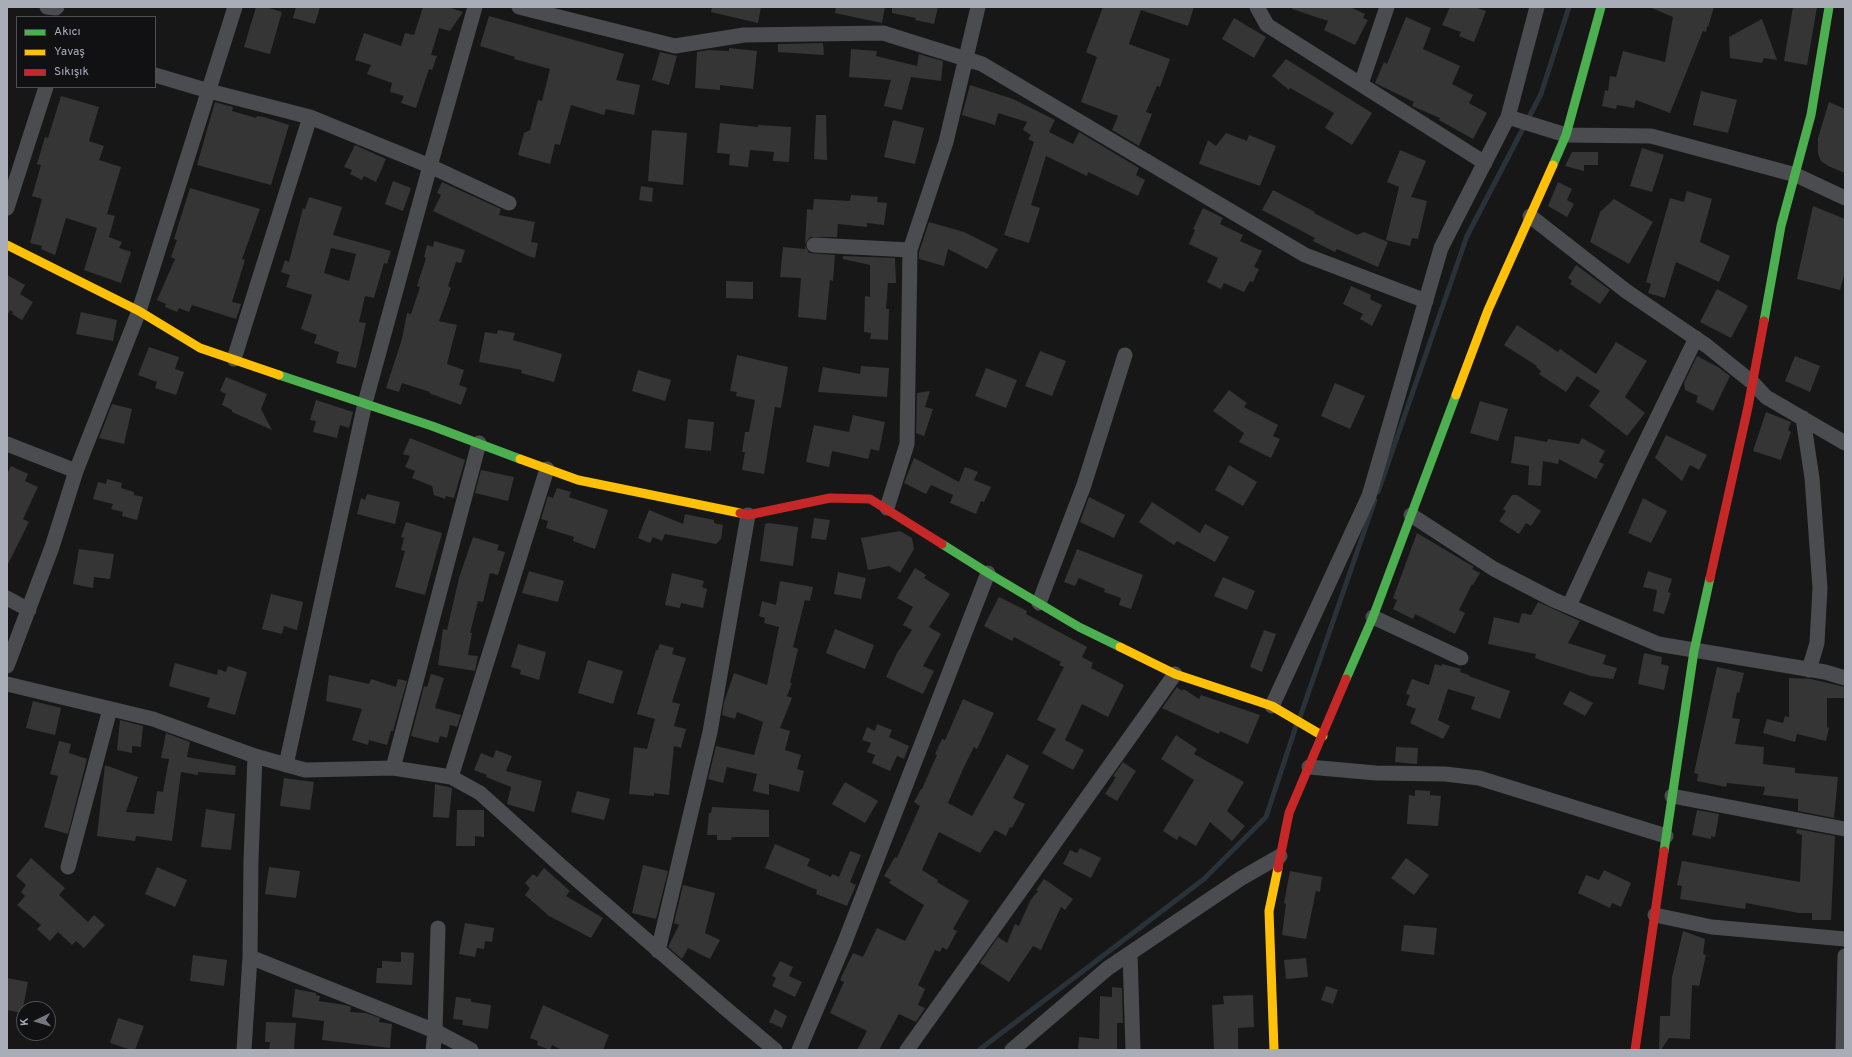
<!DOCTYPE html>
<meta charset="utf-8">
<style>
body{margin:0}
#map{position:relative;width:1852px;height:1057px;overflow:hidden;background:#171717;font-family:Overpass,sans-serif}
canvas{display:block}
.frame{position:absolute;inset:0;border:8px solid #a8adb8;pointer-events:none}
.legend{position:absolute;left:16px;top:16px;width:140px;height:72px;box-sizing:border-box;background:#111113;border:1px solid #4d4f55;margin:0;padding:5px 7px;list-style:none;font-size:12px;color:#a8adb8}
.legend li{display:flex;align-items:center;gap:8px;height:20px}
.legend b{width:20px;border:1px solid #4d4f55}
.north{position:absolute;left:16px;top:1001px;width:40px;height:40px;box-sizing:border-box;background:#111113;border:1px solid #4d4f55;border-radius:50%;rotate:265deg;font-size:11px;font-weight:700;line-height:16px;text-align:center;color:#a8adb8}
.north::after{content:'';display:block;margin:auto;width:14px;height:18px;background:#757880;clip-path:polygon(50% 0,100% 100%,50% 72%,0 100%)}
</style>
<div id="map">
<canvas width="1852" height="1057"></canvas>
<div class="frame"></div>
<ul class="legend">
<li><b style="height:5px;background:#4caf50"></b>Akıcı</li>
<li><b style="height:5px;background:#ffc107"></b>Yavaş</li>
<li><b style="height:5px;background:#c62828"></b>Sıkışık</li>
</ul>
<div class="north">K</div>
</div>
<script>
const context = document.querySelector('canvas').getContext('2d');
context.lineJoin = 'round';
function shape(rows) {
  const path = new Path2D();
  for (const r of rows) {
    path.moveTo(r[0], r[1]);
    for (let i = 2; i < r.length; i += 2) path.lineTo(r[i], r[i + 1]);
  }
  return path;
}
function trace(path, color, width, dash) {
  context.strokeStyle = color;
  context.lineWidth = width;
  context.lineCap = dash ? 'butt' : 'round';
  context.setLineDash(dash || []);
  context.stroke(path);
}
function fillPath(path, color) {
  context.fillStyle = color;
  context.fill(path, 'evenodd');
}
const stream = shape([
 [1378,492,1467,236,1541,94,1569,7],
 [1300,717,1375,500],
 [979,1050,1204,879,1266,817,1296,726]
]);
const building = shape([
 [256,7,266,7,282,12,270,54,244,47],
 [296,7,320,7,315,24,293,18],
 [423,7,448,7,463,12,450,31,439,28,431,55,437,56,432,70,429,69,416,108,401,103,404,96,390,92,392,83,367,74,371,65,355,60,364,33,401,46,405,33,414,35],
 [712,7,761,7,758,23,711,12],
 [836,7,885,7,882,23,835,13],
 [892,7,938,7,934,24,915,20,916,18,892,13],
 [1103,7,1194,7,1188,26,1141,10,1129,44,1170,59,1160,87,1157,86,1146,112,1152,114,1139,146,1112,130,1118,116,1081,102,1097,57,1086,52],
 [1293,7,1350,7,1365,14,1363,18,1368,20,1355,45,1324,30,1328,21,1292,9],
 [1450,7,1475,7,1486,11,1474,42,1459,36,1461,32,1442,25],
 [1649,7,1714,7,1708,27,1707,26,1706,32,1703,31,1670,113,1636,100,1634,108,1617,105,1616,109,1602,106,1605,90,1608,91,1610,76,1616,77,1623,51,1665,62,1673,17],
 [1793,7,1817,7,1807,65,1784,61],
 [489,16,624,54,616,80,640,85,634,115,606,109,604,115,571,105,560,145,555,144,550,164,518,155,524,133,530,130,538,100,542,101,550,69,514,59,515,57,480,46],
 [1406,17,1431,28,1423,49,1460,66,1452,84,1473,95,1469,103,1487,113,1473,139,1439,120,1440,118,1412,106,1414,102,1375,83,1384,62,1387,64],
 [1234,18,1266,37,1254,58,1222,39],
 [1762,19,1777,60,1764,58,1762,63,1730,58,1729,37],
 [823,43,824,55,778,52,778,44],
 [729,48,757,51,753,89,720,85,720,90,695,88,697,52,708,50,729,51],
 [851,49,877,51,876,56,917,66,919,54,943,61,941,81,911,77,902,110,884,106,891,80,849,77],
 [660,52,677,56,669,85,652,80],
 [1286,59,1372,113,1352,145,1325,128,1334,113,1290,88,1289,90,1272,76],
 [970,85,1013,99,1055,120,1049,132,1073,144,1079,132,1139,168,1136,175,1145,180,1138,196,1088,172,1087,176,1046,156,1031,205,1040,208,1029,243,1004,235,1034,142,1028,139,1031,135,1023,130,1027,122,998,113,995,125,962,115],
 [1701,91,1737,100,1728,133,1693,125],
 [61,96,99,107,89,141,104,146,99,160,121,167,107,214,115,216,109,237,122,242,119,248,131,252,121,283,84,270,97,228,66,218,55,255,41,249,42,246,30,243,42,199,32,196,41,165,37,164,45,137,48,138],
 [215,102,233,107,232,111,256,118,257,116,264,117,289,125,271,185,197,165],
 [1829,102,1845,109,1845,173,1828,166,1821,161,1818,154,1818,138],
 [816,115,826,115,827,160,814,159],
 [893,120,924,128,915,164,884,157],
 [720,123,758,127,758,125,791,127,789,162,773,161,774,152,750,150,748,167,729,165,730,154,717,153],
 [652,130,687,133,683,185,648,181],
 [1226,133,1247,141,1249,135,1276,146,1260,186,1199,164,1208,140,1216,146],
 [355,145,386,159,376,182,364,176,362,180,350,174,352,170,344,167],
 [1642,148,1664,155,1652,192,1630,186],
 [1400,150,1426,161,1411,197,1427,201,1418,239,1412,238,1410,246,1386,240,1399,187,1387,182],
 [1572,152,1598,152,1598,165,1584,165,1584,171,1565,166],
 [393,181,411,188,403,211,385,204],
 [442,182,501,209,499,215,535,222,531,242,538,243,535,258,528,256,433,211,441,195,437,193],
 [1558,182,1572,189,1567,200,1574,204,1567,217,1548,206],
 [641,186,653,188,652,202,639,200],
 [190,188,260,209,242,259,245,260,232,302,241,304,236,319,192,305,189,312,179,308,177,312,165,307,166,304,157,300,175,259,171,257,177,240,174,239],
 [1273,190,1315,212,1314,213,1357,235,1364,232,1388,242,1378,267,1337,249,1335,252,1313,241,1315,238,1262,210],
 [1687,191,1712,199,1700,242,1730,256,1719,282,1676,262,1665,298,1648,293,1651,284,1646,282,1670,198,1684,202],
 [851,195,878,197,877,202,887,203,884,225,867,223,867,227,838,224,837,237,810,237,805,244,807,209,813,210,814,199,850,201],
 [309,197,342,207,333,235,391,251,387,264,384,263,374,298,365,296,359,322,366,323,356,368,336,363,339,352,314,343,317,335,301,329,312,295,286,287,290,275,281,272,285,260,289,262,303,208,305,209],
 [331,248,356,254,349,281,324,273],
 [1614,199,1653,222,1629,264,1590,242,1600,212],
 [1813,206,1845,219,1845,272,1840,290,1797,279],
 [1203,208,1223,218,1220,224,1243,235,1240,241,1262,251,1254,267,1259,269,1253,282,1250,281,1244,292,1224,283,1221,289,1207,282,1218,258,1189,244,1195,230,1193,229],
 [929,222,964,232,998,249,987,269,948,249,944,266,919,259,919,252],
 [434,241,465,250,461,263,456,262,448,286,451,288,439,321,457,325,447,364,464,370,459,385,467,388,461,405,429,393,430,392,402,383,399,392,386,388,402,339,407,313,411,314,420,287,417,286,426,258,424,257,427,245,433,247],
 [805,245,809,253,835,255,833,281,830,280,826,320,798,317,801,278,780,277,783,247,805,249],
 [843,256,895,258,896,283,888,283,886,309,889,309,888,340,870,339,871,333,864,332,865,296,870,297,870,265,843,259],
 [1576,265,1610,290,1600,304,1570,284,1572,281,1568,278],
 [7,275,25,285,20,294,33,302,22,320,12,314,13,312,10,310,7,316],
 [726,281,753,282,753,299,726,298],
 [1351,286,1371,295,1370,299,1382,305,1372,326,1360,319,1363,314,1343,304],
 [1717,289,1748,306,1731,338,1700,322],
 [81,312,117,320,113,341,76,334],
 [1517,325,1558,352,1560,349,1596,374,1616,342,1647,361,1625,397,1645,413,1627,436,1589,406,1600,391,1577,376,1566,392,1539,374,1541,371,1536,367,1537,366,1504,345],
 [498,330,515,333,513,340,562,354,554,382,521,373,522,370,479,362,485,332,497,334],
 [149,347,179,357,175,369,184,372,176,395,155,388,157,382,138,375],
 [1040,351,1066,361,1052,396,1025,386],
 [737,355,788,367,781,408,775,407,764,474,742,470,745,452,742,452,745,432,749,432,755,400,736,396,737,392,730,391],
 [1697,356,1718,367,1730,376,1713,411,1696,402,1698,396,1685,390,1684,383],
 [1795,356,1820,366,1810,392,1785,381],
 [861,366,889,368,887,397,818,392,823,367,860,374],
 [986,368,1017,380,1006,408,975,396],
 [638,370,671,380,665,401,632,391],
 [226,377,267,394,261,409,272,430,232,412,232,410,222,405,226,394,220,391],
 [1335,383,1365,396,1350,429,1321,416],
 [1229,390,1247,403,1244,407,1278,425,1273,436,1280,439,1271,458,1239,442,1244,433,1213,411],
 [930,391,925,407,933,409,924,436,916,433,917,393],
 [316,400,353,412,349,428,340,425,337,438,313,432,316,421,310,420],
 [1480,401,1508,409,1498,441,1470,433],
 [112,404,132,409,124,444,99,438],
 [1766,412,1791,422,1788,430,1791,432,1781,460,1753,451],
 [853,415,885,422,879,451,871,449,868,459,832,451,829,467,806,462,814,425,849,432],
 [688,419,714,422,711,451,685,448],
 [1666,435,1707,455,1699,470,1690,465,1682,481,1655,458],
 [1515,436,1547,442,1548,439,1579,444,1582,438,1605,451,1599,462,1604,464,1596,479,1559,459,1558,464,1543,461,1541,486,1528,485,1529,466,1511,463],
 [410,438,465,460,454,498,446,496,445,499,434,495,432,486,412,478,415,471,405,467,410,456,403,454],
 [914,458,959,482,965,467,978,472,974,480,991,487,984,502,981,501,976,514,950,503,953,495,931,485,926,494,904,483],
 [1229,465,1257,482,1243,506,1215,490],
 [11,466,28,474,25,481,38,487,23,519,29,522,7,566,7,474],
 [481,470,514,477,508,501,475,493],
 [107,479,122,483,121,488,134,492,134,495,143,497,137,520,122,516,123,512,111,509,113,504,93,499,98,482,106,484],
 [557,488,571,492,569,497,608,510,595,549,573,541,574,537,546,528,548,521,541,519,548,496,553,498],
 [367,494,400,502,395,524,357,514,361,498,365,500],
 [1512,495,1517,495,1541,511,1531,526,1526,523,1519,534,1499,521,1506,511,1503,509],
 [1089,497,1125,515,1114,538,1080,522],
 [1643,498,1667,511,1651,543,1628,533],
 [1152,502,1200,533,1205,524,1229,537,1215,562,1177,541,1174,545,1139,522],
 [649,510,683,524,685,514,714,520,714,523,723,525,721,539,716,544,665,534,662,541,653,537,650,543,638,538],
 [814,518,830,520,826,540,811,538],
 [406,522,442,533,425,595,395,587,405,551,401,550,404,538,401,537],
 [769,523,798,527,793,566,760,561,765,524],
 [900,531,912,538,914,549,900,573,889,566,868,570,861,538],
 [1417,533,1474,567,1472,569,1480,573,1473,585,1472,584,1459,610,1465,613,1455,634,1415,614,1413,619,1393,609,1397,600,1393,598],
 [473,537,499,545,497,550,505,552,498,575,490,573,483,602,478,601,470,633,472,633,468,655,478,656,475,671,438,665,443,629,447,630,459,578],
 [79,549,114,554,110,579,94,577,93,588,73,584],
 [1077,549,1143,575,1131,609,1119,605,1121,598,1104,592,1105,589,1079,578,1075,586,1064,582],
 [915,568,926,575,924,578,950,594,929,627,941,634,923,666,934,671,923,694,886,677,897,653,912,630,903,625,913,607,897,598],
 [529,571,564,581,558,602,522,593],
 [1648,571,1672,579,1668,592,1671,593,1664,614,1653,611,1657,590,1643,587],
 [838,572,866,578,861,599,834,594],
 [672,573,704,581,702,587,707,589,703,608,681,603,680,608,665,605],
 [1223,577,1255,591,1247,610,1214,596],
 [780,581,813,587,810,601,805,600,793,647,798,649,790,683,792,683,787,696,792,698,780,728,790,731,785,750,801,755,797,769,804,771,799,792,769,784,769,795,753,791,757,774,727,767,723,783,708,779,716,746,754,755,763,722,737,712,735,719,722,715,724,702,734,673,767,685,779,627,764,623,765,618,759,616,762,601,776,605],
 [271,594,303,602,297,630,284,626,282,634,262,629],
 [999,597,1027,611,1026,614,1087,647,1082,657,1093,663,1091,668,1124,685,1108,717,1082,704,1065,740,1084,750,1073,770,1042,753,1056,729,1037,720,1064,667,1059,665,1061,662,1014,637,1012,641,984,626],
 [1538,602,1580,621,1568,643,1606,655,1603,664,1617,668,1613,679,1591,676,1540,660,1535,658,1536,654,1488,644,1494,617,1519,623,1522,613,1531,615],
 [835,629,874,645,865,669,826,653],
 [1264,630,1276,634,1262,672,1250,667],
 [518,644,546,652,539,680,520,674,521,670,511,667],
 [660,644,674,648,672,654,686,658,672,702,680,704,674,726,686,729,681,748,674,746,669,795,654,793,654,796,629,794,634,747,647,749,655,719,637,714,656,650,658,650],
 [1644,653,1662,657,1661,664,1669,666,1664,690,1638,684],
 [588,660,623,671,613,704,578,693],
 [175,663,217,675,218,669,226,672,228,666,247,672,235,715,207,707,210,698,169,686],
 [1435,664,1442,666,1442,664,1461,669,1460,672,1469,675,1469,676,1510,691,1500,719,1471,709,1475,697,1448,689,1438,720,1450,726,1443,739,1410,723,1416,709,1406,705,1410,695,1406,694,1412,679,1429,685],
 [1717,667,1744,673,1739,693,1737,692,1732,718,1740,719,1735,744,1764,747,1763,764,1795,768,1795,773,1838,777,1834,818,1798,811,1798,799,1763,795,1765,787,1727,783,1726,787,1697,781,1698,774,1694,773],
 [431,674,444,678,435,708,461,715,457,727,450,725,447,738,440,736,438,743,411,736,424,686,427,687],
 [329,675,369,684,371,679,396,687,398,679,407,681,393,731,391,731,387,745,369,740,368,745,352,740,362,709,326,701],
 [1789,678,1811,679,1845,687,1845,698,1827,698,1827,727,1829,728,1826,741,1797,734,1795,742,1763,733,1767,719,1783,723,1785,716,1789,717],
 [1177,687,1182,691,1183,689,1187,691,1199,699,1201,695,1260,715,1248,744,1220,731,1219,734,1162,708],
 [1570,691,1593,703,1585,716,1563,704],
 [963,699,994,713,977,749,974,747,964,767,948,803,972,816,1007,754,1029,766,1013,798,1025,804,1012,828,1010,827,1006,836,995,830,980,853,939,832,922,870,938,880,937,882,969,901,953,929,957,931,947,950,942,947,940,952,935,950,918,985,925,989,918,1005,925,1008,916,1022,899,1014,879,1050,857,1050,867,1031,830,1013,844,982,840,980,853,953,863,957,877,928,905,941,924,905,889,883,891,880,884,876,895,857,897,858,920,806,914,802,921,789,922,789,937,755,935,754,942,739,945,740],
 [33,701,61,708,55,735,26,728],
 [120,720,143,726,141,747,132,746,132,753,117,750],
 [877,724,892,730,889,737,909,746,904,759,897,756,890,771,872,763,875,755,867,752,871,743,862,740,867,727,875,731],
 [166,733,190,742,187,757,236,766,235,775,198,772,198,775,181,772,172,841,136,836,135,841,97,836,105,765,138,777,126,812,154,814,157,791,163,792,169,759,161,758],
 [1176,735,1197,749,1194,754,1244,782,1227,811,1245,826,1232,841,1210,822,1196,846,1179,836,1177,840,1163,831,1194,780,1161,759],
 [59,741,71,744,69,753,87,759,68,834,44,827,58,776,50,774],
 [1396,747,1418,748,1417,764,1395,762],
 [496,750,512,756,506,771,542,781,534,812,507,804,511,787,486,777,487,775,474,770,481,753,493,758],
 [1123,762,1136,771,1117,801,1105,794,1116,777,1113,776],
 [284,778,314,782,310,810,280,806],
 [845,782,878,801,865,823,832,804],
 [435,784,452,788,449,818,433,817],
 [1415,790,1430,791,1430,795,1441,796,1438,826,1407,824,1409,795,1415,796],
 [577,791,610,799,604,820,571,812],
 [712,807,769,810,769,837,732,837,731,840,717,840,717,835,707,835,709,813,711,813],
 [206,809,235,814,231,850,201,847],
 [457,810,484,810,484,837,475,836,475,846,456,846],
 [1697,810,1719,814,1715,837,1711,836,1711,839,1692,835],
 [1797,829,1835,836,1831,920,1812,920,1812,913,1799,913,1746,903,1745,909,1680,899,1682,886,1677,885,1682,861,1800,882,1802,835,1796,833],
 [775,844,810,859,807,866,831,877,832,874,839,877,850,851,861,855,850,882,856,885,847,906,816,894,817,890,765,868],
 [1080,848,1101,858,1091,878,1063,864,1070,850,1077,853],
 [31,858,65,888,59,895,88,922,94,915,105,925,84,948,76,941,72,945,58,932,50,941,37,929,41,925,17,905,25,896,21,892,26,885,16,876],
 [1406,858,1429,875,1414,895,1391,878],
 [643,865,668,871,656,919,632,913],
 [157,867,187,880,175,907,145,894],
 [269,867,300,871,296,898,265,894],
 [544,868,570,891,566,896,603,918,591,938,549,916,525,895,530,888,525,883,533,874,537,877],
 [1604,870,1631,883,1621,907,1612,903,1610,908,1578,893,1586,875,1599,880],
 [1290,871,1322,877,1320,892,1316,891,1306,939,1282,935,1286,904,1284,903],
 [1044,879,1073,899,1065,910,1061,907,1041,950,1033,946,1009,982,980,963,998,937,1007,943,1015,924,1019,926,1030,901,1038,891,1036,890],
 [683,885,715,893,705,933,720,940,710,959,688,948,682,959,668,947,679,925,674,923],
 [465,923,494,928,492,942,485,941,484,949,477,948,475,957,459,954],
 [1404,925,1437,928,1434,955,1401,951],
 [1683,931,1705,939,1703,954,1706,955,1699,986,1692,985,1690,1039,1669,1038,1661,1050,1659,1050,1660,1016,1670,1016,1672,977],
 [401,952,414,953,412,985,376,983,377,968,382,968,382,961,401,962],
 [193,955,227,960,224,986,190,981],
 [1306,958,1308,977,1286,979,1284,960],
 [780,961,793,967,789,976,802,982,795,997,772,986,776,978,772,976],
 [7,978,28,982,22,1013,7,1010],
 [1326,986,1338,990,1333,1004,1321,1000],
 [1112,987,1122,988,1123,1023,1117,1023,1117,1050,1078,1050,1079,1037,1099,1039,1100,996,1112,997],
 [295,989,316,993,316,995,320,996,319,1001,345,1005,351,1007,350,1012,366,1013,380,1018,379,1022,392,1024,390,1048,322,1040,324,1021,292,1017],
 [1253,995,1254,1027,1238,1028,1238,1050,1214,1050,1212,1005,1224,1004,1223,996],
 [456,997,471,999,471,1002,491,1005,488,1029,462,1025,463,1020,453,1019],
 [543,1005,609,1035,603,1050,562,1050,552,1045,550,1050,537,1045,538,1041,530,1038],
 [775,1009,787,1016,782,1028,769,1022],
 [118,1018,144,1026,135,1050,131,1050,110,1043],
 [266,1022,296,1023,294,1049,269,1050,270,1042,265,1042]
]);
const street = shape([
 [47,7,56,8,57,7],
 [519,7,675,46,744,35,883,33,982,64,1305,255,1426,301],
 [1257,7,1267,25,1485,163],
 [155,75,209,91,310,117,430,166,509,203],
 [1361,84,1387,7],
 [1508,117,1566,135,1651,136,1796,175,1845,198],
 [7,208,46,87],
 [1530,216,1626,291,1707,346,1753,383,1766,397,1845,443],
 [814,245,910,250],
 [234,359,310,117],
 [1803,418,1812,478,1820,588,1817,643,1809,670],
 [7,444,76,471],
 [887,508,907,444,910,250,946,142,978,7],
 [1411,515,1494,569,1554,600,1658,644,1825,672,1845,678],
 [7,598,29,610],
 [1039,603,1084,485,1125,355],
 [1569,606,1633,468,1696,338],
 [1373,617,1461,658],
 [7,666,52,547,76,471,139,311,235,7],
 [7,684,153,719,255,756,305,770,393,768,451,777,480,793,560,865,725,1008,775,1050],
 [1272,706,1369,496,1441,248,1508,117,1537,7],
 [286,765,365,403,430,166,475,7],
 [1309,767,1376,773,1445,774,1479,778,1666,836],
 [393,768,479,443],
 [451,777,547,469],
 [1672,796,1845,829],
 [68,867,110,709],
 [1655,915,1712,927,1845,939],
 [658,951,710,732,748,515],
 [1130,953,1133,1050],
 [250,957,435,1031,471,1050],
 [244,1050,250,957,251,860,255,756],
 [433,1050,435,1031,438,928],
 [799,1050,844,944,988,573],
 [907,1050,1175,674],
 [1012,1050,1108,968,1240,879,1280,856],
 [1843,1050,1845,956]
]);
const fast = shape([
 [1553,165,1566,135,1601,7],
 [1764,321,1781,226,1811,115,1829,7],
 [279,375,432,426,520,459],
 [942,544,988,573,1079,627,1120,647],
 [1346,679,1373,617,1456,395],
 [1664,851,1694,651,1710,578]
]);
const slow = shape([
 [7,245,139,311,200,348,279,375],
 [1456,395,1488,310,1553,165],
 [520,459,578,480,740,513],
 [1120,647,1175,674,1272,706,1323,736],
 [1274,1050,1269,911,1278,868]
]);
const jam = shape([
 [740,513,748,515,830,498,870,499,942,544],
 [1710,578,1748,407,1764,321],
 [1278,868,1289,813,1346,679],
 [1635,1050,1664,851]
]);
trace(stream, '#2a3239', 5);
fillPath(building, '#353536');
trace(street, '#4b4c50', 15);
trace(fast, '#4caf50', 9);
trace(slow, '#ffc107', 9);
trace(jam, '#c62828', 9);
</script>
